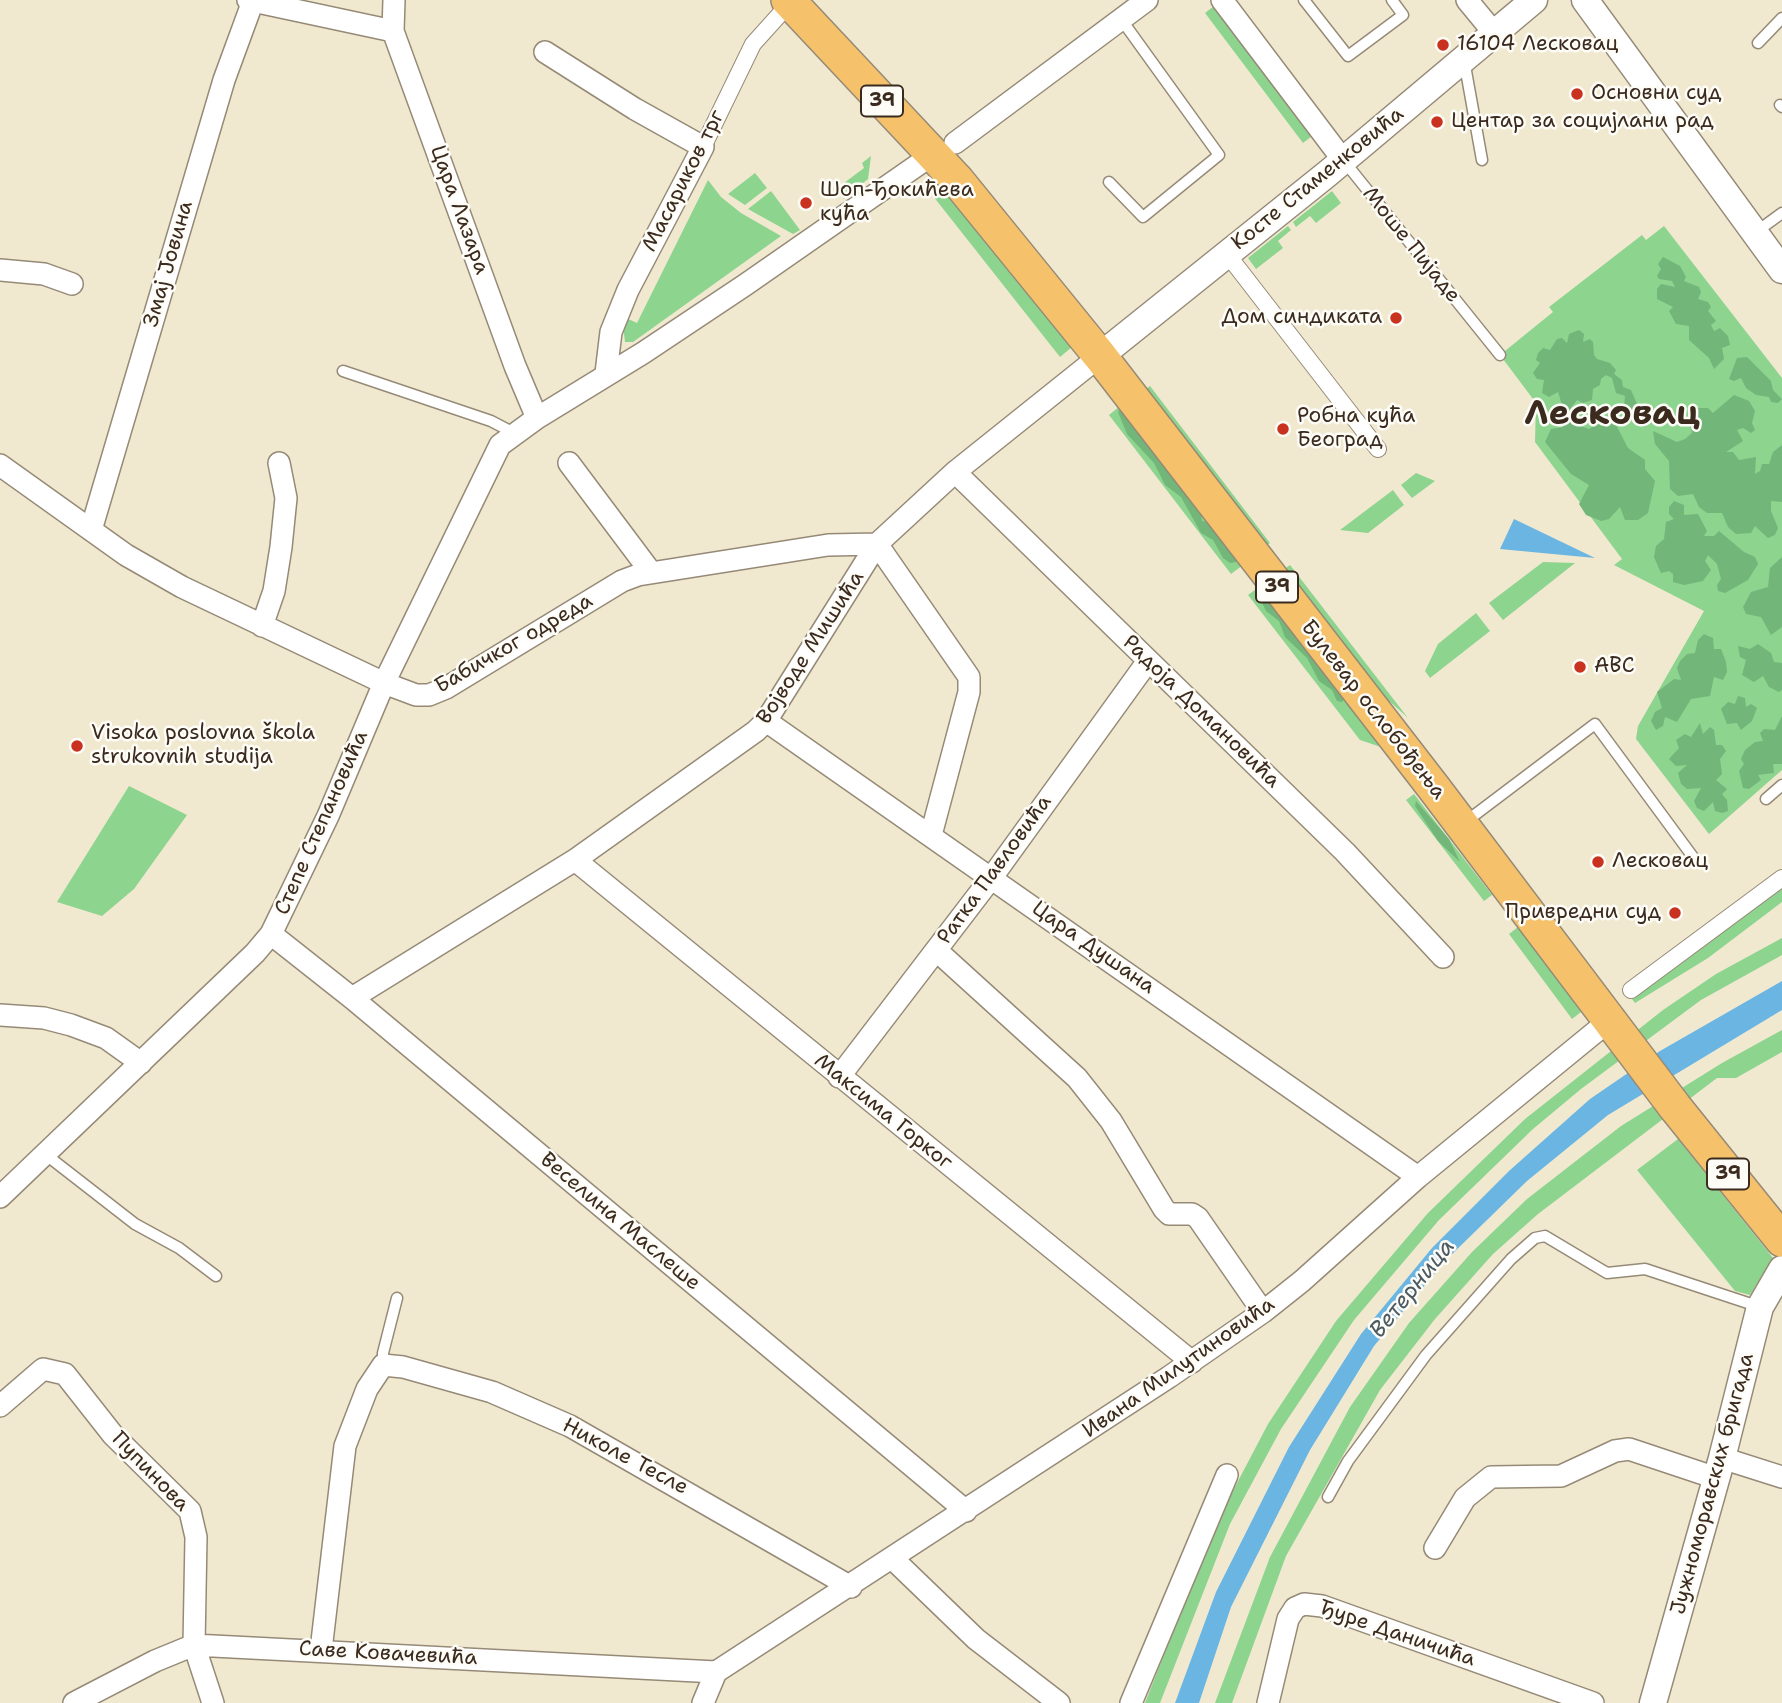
<!DOCTYPE html>
<meta charset="utf-8">
<style>
body{margin:0}
canvas{display:block;background:#f0e9d0}
</style>
<canvas width="1782" height="1703"></canvas>
<script>
const context = document.querySelector('canvas').getContext('2d');
context.lineJoin = 'round';
function fillPath(path, color) {
  context.fillStyle = color;
  context.fill(path, 'evenodd');
}
function shape(rows) {
  const path = new Path2D();
  for (const r of rows) {
    path.moveTo(r[0], r[1]);
    for (let i = 2; i < r.length; i += 2) path.lineTo(r[i], r[i + 1]);
  }
  return path;
}
function trace(path, color, width, dash) {
  context.strokeStyle = color;
  context.lineWidth = width;
  context.lineCap = dash ? 'butt' : 'round';
  context.setLineDash(dash || []);
  context.stroke(path);
}
function drawText(font, color, halo, rows, align = 'center') {
  context.font = font + ' "Shantell Sans",sans-serif';
  context.lineWidth = 5;
  context.setLineDash([]);
  context.textBaseline = 'middle';
  context.strokeStyle = halo;
  context.fillStyle = color;
  for (const [text, x, y, turn = 0] of rows) {
    context.save();
    context.translate(x, y);
    context.rotate((+turn || 0) * Math.PI / 180);
    context.textAlign = isNaN(turn) ? turn : align;
    if (halo) context.strokeText(text, 0, 0);
    context.fillText(text, 0, 0);
    context.restore();
  }
}
const green = shape([
 [1218,3,1316,133,1303,143,1205,13],
 [871,156,868,179,844,199,836,189,864,168,862,163],
 [755,173,767,188,745,205,728,194],
 [708,180,721,197,741,213,781,236,633,342,625,342,623,325,626,318,637,323],
 [948,184,1078,342,1060,357,933,196],
 [771,191,800,230,793,234,748,209],
 [1332,191,1341,203,1316,223,1310,216,1296,227,1293,222],
 [1288,226,1291,230,1278,241,1283,248,1256,269,1248,258],
 [1664,226,1782,378,1782,770,1709,834,1636,739,1638,726,1704,611,1614,565,1622,559,1535,442,1536,403,1500,355,1553,312,1549,307,1642,235,1646,240],
 [1150,386,1270,543,1263,548,1143,391],
 [1125,402,1247,562,1231,574,1109,415],
 [1416,473,1435,481,1412,498,1401,485],
 [1393,490,1404,505,1368,533,1340,530],
 [1543,562,1575,563,1503,620,1489,603],
 [1290,565,1408,718,1365,679,1282,571],
 [1264,583,1393,751,1360,740,1248,595],
 [1476,613,1490,631,1430,678,1425,671,1438,644],
 [129,786,187,815,134,889,102,916,57,902],
 [1414,794,1492,895,1484,901,1406,800],
 [1782,882,1782,902,1708,958,1635,1003,1629,995],
 [1518,927,1581,1012,1572,1019,1509,934],
 [1782,938,1782,955,1701,1000,1581,1089,1533,1129,1439,1220,1354,1320,1281,1429,1230,1524,1160,1703,1145,1703,1215,1525,1268,1424,1336,1321,1428,1213,1525,1119,1663,1010,1716,974],
 [1782,1030,1782,1052,1736,1078,1717,1078,1538,1214,1493,1254,1435,1319,1380,1390,1286,1556,1232,1703,1215,1703,1270,1557,1350,1407,1409,1323,1472,1252,1527,1199,1621,1126,1722,1063],
 [1678,1139,1773,1258,1750,1295,1735,1291,1637,1170]
]);
const forest = shape([
 [1663,257,1680,266,1686,277,1684,281,1699,287,1701,292,1698,299,1708,302,1711,307,1708,311,1716,321,1711,325,1714,331,1720,328,1728,336,1730,345,1722,348,1724,359,1714,369,1709,358,1689,340,1689,326,1676,324,1669,311,1673,307,1657,299,1657,289,1661,284,1675,287,1672,281,1659,279,1657,276,1661,269,1658,264],
 [1579,330,1584,334,1583,342,1590,339,1593,342,1594,355,1597,359,1610,363,1616,370,1614,374,1622,380,1623,387,1631,390,1640,411,1646,416,1645,419,1639,422,1636,412,1624,407,1625,396,1616,393,1612,378,1606,375,1601,379,1600,385,1593,389,1592,400,1583,403,1577,400,1570,409,1563,408,1558,392,1549,397,1542,393,1544,380,1537,379,1533,373,1540,363,1536,360,1538,353,1543,348,1550,350,1557,339,1562,338,1567,343,1569,334],
 [1747,357,1771,381,1773,390,1782,399,1778,403,1771,402,1769,397,1756,395,1746,388,1741,378,1734,381,1729,379,1737,358],
 [1734,395,1749,401,1755,411,1752,423,1755,430,1751,433,1743,428,1737,430,1743,441,1726,452,1733,452,1739,460,1756,457,1755,474,1760,471,1762,464,1769,464,1773,452,1782,445,1782,502,1771,501,1771,511,1778,528,1775,535,1768,538,1755,526,1751,533,1736,534,1728,527,1722,513,1707,513,1699,507,1693,494,1678,496,1670,489,1669,461,1655,444,1653,431,1677,442,1685,439,1692,433,1689,423,1693,408,1708,408,1713,413],
 [1121,408,1200,508,1202,521,1214,523,1238,557,1236,562,1230,563,1223,558,1213,540,1201,533,1181,497,1165,485,1154,463,1127,434,1118,412],
 [1573,416,1578,418,1580,426,1589,429,1600,422,1616,425,1628,448,1645,460,1645,469,1655,481,1648,513,1638,520,1625,520,1620,507,1609,519,1601,521,1586,515,1579,504,1589,485,1571,474,1545,442,1551,429,1563,427,1564,419],
 [1674,501,1684,505,1684,515,1698,514,1707,531,1704,536,1714,536,1719,531,1744,552,1755,557,1758,564,1748,580,1725,593,1718,591,1717,585,1721,579,1717,564,1708,555,1705,561,1711,570,1703,581,1684,585,1673,582,1673,574,1669,571,1661,573,1654,557,1656,546,1664,539,1666,522,1674,519,1669,514,1669,507],
 [1782,557,1782,627,1771,635,1761,617,1746,614,1743,607,1751,592,1768,587,1770,568],
 [1262,589,1289,622,1297,640,1317,659,1317,666,1334,680,1345,698,1342,702,1337,701,1332,690,1319,681,1307,658,1285,637,1279,621,1266,611,1258,594],
 [1704,634,1713,638,1714,649,1721,649,1726,662,1727,672,1723,680,1714,677,1710,696,1691,699,1677,722,1665,717,1663,726,1656,730,1651,721,1655,712,1662,708,1657,692,1674,679,1681,680,1677,668,1680,661,1687,654,1695,653,1698,640],
 [1758,644,1771,653,1774,662,1782,663,1782,690,1779,692,1769,687,1763,676,1754,682,1742,675,1746,660,1740,657,1738,646,1750,649],
 [1738,696,1745,698,1746,707,1751,704,1757,708,1752,721,1741,730,1737,723,1727,724,1721,709,1728,702,1735,704],
 [1782,716,1782,764,1773,764,1774,773,1758,775,1761,780,1749,789,1743,788,1739,771,1744,764,1741,759,1745,750,1755,742,1763,741,1760,733,1764,729,1775,730],
 [1700,723,1703,734,1710,727,1714,730,1716,745,1722,745,1726,751,1720,759,1722,774,1716,780,1727,789,1722,794,1727,800,1728,811,1722,813,1715,811,1713,802,1704,811,1697,808,1694,801,1701,788,1687,789,1681,784,1678,773,1687,765,1676,766,1669,759,1679,748,1676,740,1685,734,1691,737],
 [1416,801,1449,839,1460,862,1438,841,1415,806]
]);
const water = shape([
 [1514,519,1595,558,1500,549],
 [1782,981,1782,1010,1608,1115,1527,1181,1446,1260,1374,1346,1310,1450,1231,1607,1199,1703,1175,1703,1216,1592,1289,1447,1361,1334,1432,1248,1509,1171,1590,1099,1660,1051]
]);
const service = shape([
 [1304,0,1348,56,1403,15,1392,0],
 [1758,43,1782,18],
 [1464,60,1482,160],
 [1780,105,1782,107],
 [1344,161,1500,355],
 [1109,182,1143,217,1219,155,1121,19],
 [1756,232,1782,213],
 [343,371,491,421,514,433],
 [1766,799,1782,785],
 [1464,823,1595,724,1693,857],
 [45,1154,135,1224,179,1248,216,1276],
 [383,1365,383,1353,397,1298],
 [1328,1497,1348,1461,1426,1355,1511,1259,1535,1238,1545,1236,1607,1273,1645,1269,1760,1307]
]);
const pedestrian = shape([
 [703,147,753,44,790,3],
 [1227,254,1378,449],
 [1631,990,1782,878]
]);
const minor = shape([
 [248,0,393,31],
 [394,0,393,31,515,366,537,418],
 [1222,0,1343,160],
 [1467,0,1495,34],
 [545,52,635,109,703,147,628,290,611,332,606,373],
 [955,143,1147,0],
 [0,270,44,274,72,284],
 [569,463,650,571],
 [0,465,126,555,182,587,384,683,416,695,429,695,446,688,622,581,638,575,828,545,877,544],
 [955,472,1345,852,1443,957],
 [91,530,224,80,253,1],
 [877,544,969,677,969,692,931,835],
 [262,626,274,591,281,547,286,498,279,463],
 [766,721,1418,1177],
 [575,860,1192,1362],
 [271,934,352,998,966,1511],
 [936,950,1077,1078,1111,1121,1164,1209,1169,1214,1192,1214,1198,1218,1263,1312],
 [352,998,575,860,756,731,766,721,877,544,955,472,1100,356],
 [0,1015,44,1018,71,1025,106,1038,141,1063],
 [839,1077,992,877,1148,661],
 [0,1197,255,953,271,934,328,816,384,683,500,445,537,418,643,353,745,285,932,155],
 [0,1406,43,1369,65,1374,113,1435,190,1511,196,1537,194,1645,213,1703],
 [1722,1458,1782,1477],
 [1435,1548,1465,1498,1491,1477,1561,1476,1615,1451,1629,1449,1716,1478],
 [893,1559,976,1639,1059,1703],
 [321,1650,345,1446,367,1389,383,1365,403,1367,492,1392,570,1426,851,1587],
 [716,1672,1169,1377,1263,1312,1302,1281,1418,1177,1610,1020],
 [74,1703,155,1661,194,1645,716,1672],
 [703,1703,716,1672],
 [1131,1703,1227,1475],
 [1268,1703,1288,1619,1295,1608,1304,1604,1322,1606,1593,1703]
]);
const tertiary = shape([
 [1585,0,1782,270],
 [1100,356,1327,174,1534,0],
 [1653,1703,1722,1458,1760,1307,1782,1269]
]);
const primary = shape([
 [788,0,957,180,1100,356,1434,788,1675,1107,1782,1240]
]);
const markers = [
 [1443,45,7,"#c8321e"],
 [1577,94,7,"#c8321e"],
 [1437,122,7,"#c8321e"],
 [806,203,7,"#c8321e"],
 [1396,318,7,"#c8321e"],
 [1283,429,7,"#c8321e"],
 [1580,667,7,"#c8321e"],
 [77,746,7,"#c8321e"],
 [1598,862,7,"#c8321e"],
 [1675,913,7,"#c8321e"]
];
const shields = [
 [882,101,42],
 [1277,587,42],
 [1728,1174,42]
];
const shieldNames = [
 ["39",882,101],
 ["39",1277,587],
 ["39",1728,1174]
];
const poiNames = [
 ["16104 Лесковац",1457,45],
 ["Основни суд",1591,94],
 ["Центар за социјлани рад",1451,122],
 ["Шоп-Ђокићева",820,191],
 ["кућа",820,215],
 ["Дом синдиката",1382,318,"right"],
 ["Робна кућа",1297,417],
 ["Београд",1297,441],
 ["ABC",1594,667],
 ["Visoka poslovna škola",91,734],
 ["strukovnih studija",91,758],
 ["Лесковац",1612,862],
 ["Привредни суд",1661,913,"right"]
];
const streetNames = [
 ["Косте Стаменковића",1318,179,-39],
 ["Масариков трг",684,181,-63],
 ["Цара Лазара",459,210,70],
 ["Моше Пијаде",1411,245,51],
 ["Змај Јовина",169,264,-74],
 ["Бабичког одреда",514,644,-30],
 ["Војводе Мишића",811,648,-57],
 ["Булевар ослобођења",1373,710,52],
 ["Радоја Домановића",1201,712,44],
 ["Степе Степановића",322,823,-66],
 ["Ратка Павловића",995,870,-54],
 ["Цара Душана",1093,948,35],
 ["Максима Горког",883,1112,39],
 ["Веселина Маслеше",620,1222,40],
 ["Ивана Милутиновића",1179,1368,-35],
 ["Николе Тесле",625,1457,28],
 ["Пупинова",150,1472,46],
 ["Јужноморавских бригада",1713,1484,-75],
 ["Ђуре Даничића",1397,1634,19],
 ["Саве Ковачевића",388,1654,3]
];
const waterNames = [
 ["Ветерница",1413,1289,-51]
];
const townNames = [
 ["Лесковац",1612,415]
];
fillPath(green, '#8dd48f');
fillPath(forest, '#72b67a');
fillPath(water, '#6bb5e3');
trace(service, '#968a77', 13);
trace(pedestrian, '#968a77', 18);
trace(minor, '#968a77', 24);
trace(tertiary, '#968a77', 29);
trace(primary, '#968a77', 36);
trace(service, '#fff', 10);
trace(pedestrian, '#fff', 16);
trace(minor, '#fff', 21);
trace(tertiary, '#fff', 26);
trace(primary, '#f5c16b', 33);
for (const [x, y, r, color] of markers) {
  const dot = new Path2D();
  dot.arc(x, y, r, 0, 2 * Math.PI);
  context.fillStyle = color;
  context.fill(dot);
  trace(dot, '#fdfcf7', 2.5);
}
for (const [x, y, w] of shields) {
  const box = new Path2D();
  box.roundRect(x - w / 2, y - 15.5, w, 31, 5);
  context.fillStyle = '#fdfcf7';
  context.fill(box);
  trace(box, '#3b2a1e', 2);
}
drawText('bold 19px', '#3b2a1e', null, shieldNames);
drawText('21px', '#3b2a1e', '#fdfcf7', poiNames, 'left');
drawText('21px', '#3b2a1e', '#fdfcf7', streetNames);
drawText('italic 23px', '#4c5b63', '#fdfcf7', waterNames);
drawText('bold 35px', '#3b2a1e', '#fdfcf7', townNames);
</script>
